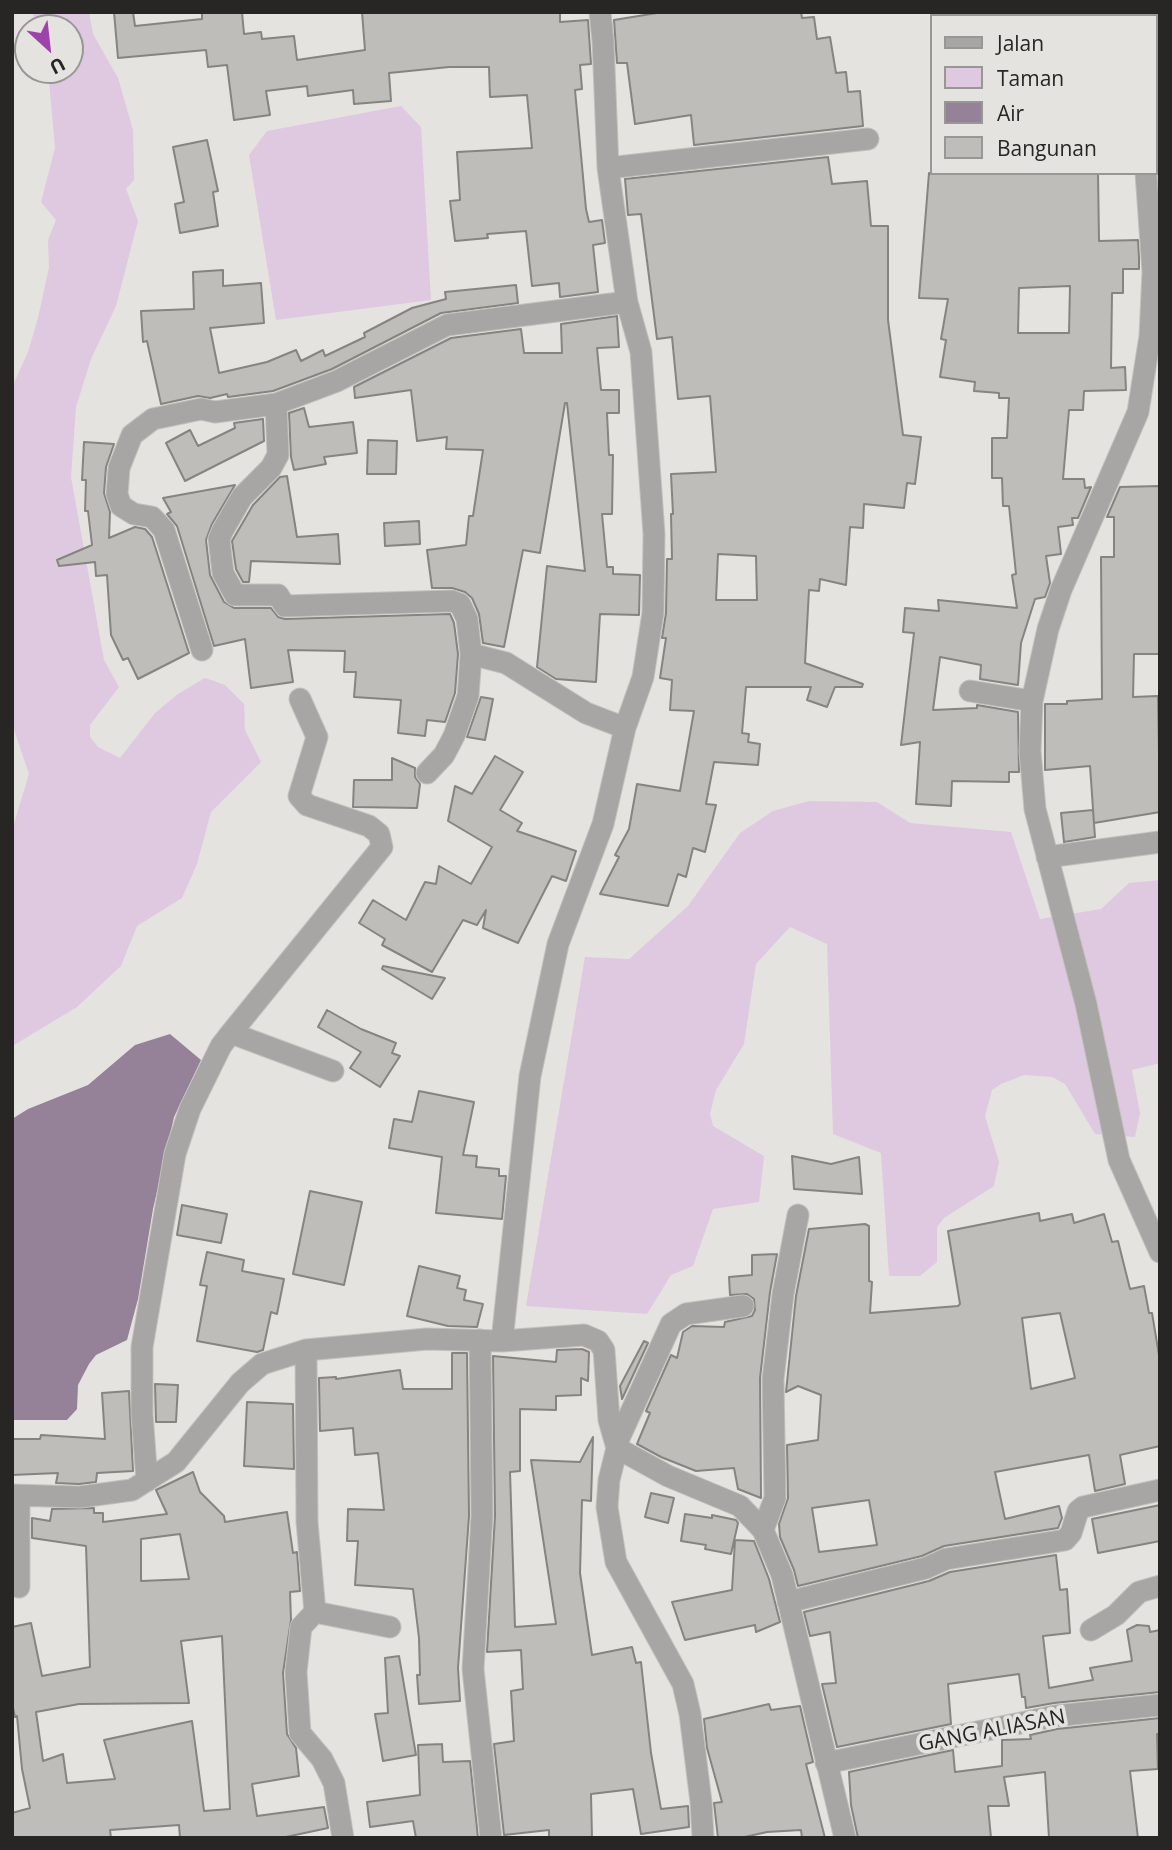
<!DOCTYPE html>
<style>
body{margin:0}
#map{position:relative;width:1172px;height:1850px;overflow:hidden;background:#e5e3df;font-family:"Open Sans",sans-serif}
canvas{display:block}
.frame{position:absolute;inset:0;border:14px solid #272625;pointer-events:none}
.legend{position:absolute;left:930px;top:14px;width:228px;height:161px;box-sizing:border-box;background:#e5e3df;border:2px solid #999795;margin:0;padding:9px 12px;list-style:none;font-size:21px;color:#272625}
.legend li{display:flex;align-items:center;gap:14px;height:35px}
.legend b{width:35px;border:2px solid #999795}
.north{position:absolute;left:14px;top:14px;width:70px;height:70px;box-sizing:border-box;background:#e5e3df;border:2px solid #999795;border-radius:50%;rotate:153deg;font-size:19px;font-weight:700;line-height:28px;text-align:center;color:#272625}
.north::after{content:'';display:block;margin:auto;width:24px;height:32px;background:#a042ab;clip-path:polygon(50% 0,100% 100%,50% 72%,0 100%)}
</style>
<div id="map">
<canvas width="1172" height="1850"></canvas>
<div class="frame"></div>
<ul class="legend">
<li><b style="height:9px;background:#a7a6a4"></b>Jalan</li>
<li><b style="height:19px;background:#dec9e0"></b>Taman</li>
<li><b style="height:19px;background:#968298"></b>Air</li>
<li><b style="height:19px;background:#bfbdb9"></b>Bangunan</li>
</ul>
<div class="north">U</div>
</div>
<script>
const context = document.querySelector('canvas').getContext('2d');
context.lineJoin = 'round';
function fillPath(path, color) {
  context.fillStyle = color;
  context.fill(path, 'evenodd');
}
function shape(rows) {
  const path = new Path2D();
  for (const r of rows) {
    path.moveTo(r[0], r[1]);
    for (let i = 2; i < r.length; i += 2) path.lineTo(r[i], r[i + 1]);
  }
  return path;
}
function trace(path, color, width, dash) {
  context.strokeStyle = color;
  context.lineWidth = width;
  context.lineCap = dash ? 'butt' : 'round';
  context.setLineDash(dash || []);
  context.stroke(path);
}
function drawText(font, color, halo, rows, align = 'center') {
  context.font = font + ' "Open Sans",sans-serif';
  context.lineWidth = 7;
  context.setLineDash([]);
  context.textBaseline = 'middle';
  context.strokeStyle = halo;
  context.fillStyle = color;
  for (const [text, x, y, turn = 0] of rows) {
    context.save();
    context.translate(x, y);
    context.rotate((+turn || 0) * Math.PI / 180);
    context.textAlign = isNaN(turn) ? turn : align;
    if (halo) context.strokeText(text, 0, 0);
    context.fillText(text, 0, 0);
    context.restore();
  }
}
const green = shape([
 [32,12,89,12,93,34,118,78,133,130,134,180,126,189,138,221,116,306,91,359,76,407,71,477,104,660,119,687,90,725,90,737,98,747,120,758,155,713,178,694,205,678,225,685,244,704,245,730,261,762,211,812,197,864,182,898,137,926,121,966,77,1007,14,1045,12,1049,12,830,29,774,12,724,12,387,28,352,38,318,49,267,48,240,56,220,41,202,55,148,48,70,70,70,70,28,40,28],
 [401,106,421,127,431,300,276,320,249,155,267,131],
 [809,801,877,802,910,823,1011,832,1040,919,1101,909,1129,883,1160,880,1160,1063,1132,1070,1140,1113,1135,1137,1095,1134,1065,1084,1052,1077,1024,1075,1001,1084,992,1090,985,1116,999,1162,994,1186,944,1218,937,1227,937,1262,920,1276,889,1276,881,1153,833,1134,827,944,790,927,756,964,744,1044,716,1090,710,1114,713,1126,764,1156,759,1202,713,1209,693,1266,671,1275,647,1314,526,1306,585,957,629,959,688,906,740,833,773,811]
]);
const water = shape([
 [170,1034,201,1060,174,1117,153,1209,138,1299,127,1340,96,1355,89,1364,78,1385,77,1409,67,1420,12,1420,12,1119,28,1109,88,1085,135,1045]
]);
const building = shape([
 [114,12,133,12,135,26,202,19,202,12,242,12,244,34,261,32,262,39,294,36,297,60,365,50,362,12,560,12,560,22,588,20,591,64,580,65,582,89,575,90,586,209,589,222,602,220,605,243,593,245,598,292,560,297,559,283,532,286,526,231,487,234,488,238,455,241,450,201,460,200,457,152,532,148,527,95,490,97,489,67,449,67,389,73,391,101,354,104,353,90,308,96,307,86,266,91,270,115,234,120,227,65,208,67,206,50,118,58,114,12],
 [663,12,801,12,802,18,814,17,817,39,830,37,836,73,846,72,848,92,860,91,863,126,694,145,691,115,635,124,627,63,617,63,614,20,663,12],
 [207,140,218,191,213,192,218,226,180,233,175,204,184,202,173,147,207,140],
 [828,157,832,184,867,181,871,226,888,226,888,320,903,435,921,437,915,484,907,483,904,508,864,504,863,528,850,527,846,585,820,579,819,591,809,590,805,663,863,684,862,687,835,687,827,707,807,700,811,687,746,687,742,733,749,734,748,742,760,744,758,765,714,762,706,804,716,805,705,852,693,848,686,877,678,874,668,906,600,894,619,857,615,855,629,829,637,784,680,791,694,711,670,710,672,680,660,678,666,638,662,638,666,613,667,559,672,559,671,514,673,514,671,474,716,472,710,396,678,399,672,337,657,339,641,214,628,215,625,179,828,157],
 [718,554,756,556,757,600,716,600,718,554],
 [929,173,1098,173,1099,241,1138,240,1139,258,1139,269,1123,269,1123,293,1112,293,1111,368,1125,367,1126,390,1084,391,1083,410,1069,410,1063,479,1084,479,1085,488,1091,487,1078,518,1072,518,1073,525,1058,527,1061,554,1046,556,1050,583,1045,597,1035,599,1021,643,1018,685,980,679,981,665,940,657,933,710,977,708,977,705,1018,712,1019,772,1009,772,1009,782,952,781,951,806,916,804,920,742,901,745,914,633,903,632,905,608,939,611,938,600,1017,608,1012,575,1016,574,1009,506,1003,506,1002,478,992,478,992,438,1007,438,1009,398,999,398,999,393,974,391,975,382,940,377,946,340,941,339,948,299,919,298,929,173],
 [1070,286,1069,333,1018,333,1019,288,1070,286],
 [223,270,223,286,261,283,264,323,210,328,219,373,267,362,296,350,301,361,323,350,325,356,365,337,364,333,412,308,446,299,445,292,516,285,518,303,441,313,332,369,273,391,228,397,227,394,210,398,198,396,161,404,147,341,143,342,141,311,194,309,193,272,223,270],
 [617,316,619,347,597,348,601,390,619,390,619,413,607,413,609,455,613,455,612,514,602,514,607,567,613,567,613,574,640,575,639,615,600,614,596,682,556,679,537,667,547,566,585,571,567,403,565,403,540,553,523,550,504,647,483,643,479,614,472,598,465,592,452,588,432,588,427,550,466,545,469,516,473,516,483,450,446,449,447,437,417,441,411,390,355,398,354,387,451,338,521,329,524,353,562,353,561,324,617,316],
 [304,408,309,427,353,422,357,453,324,457,326,464,294,470,291,457,289,413,304,408],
 [263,419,264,441,185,481,166,443,190,430,198,446,235,428,234,423,263,419],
 [368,440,397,441,396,474,367,474,368,440],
 [84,442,114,444,106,467,104,493,110,512,109,538,135,527,145,529,152,537,189,653,138,679,128,658,123,660,111,635,107,575,96,576,95,562,59,566,57,560,92,545,88,511,85,511,86,480,82,480,84,442],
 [287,476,297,537,338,534,340,564,251,561,249,582,243,582,236,569,232,541,253,505,280,477,287,476],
 [235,485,212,524,206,540,210,575,224,602,234,608,271,608,278,617,285,619,450,614,454,623,458,654,455,693,445,722,427,720,425,736,398,733,401,700,354,697,356,672,344,672,345,651,288,650,293,682,251,688,245,639,214,646,177,526,167,514,171,512,163,498,235,485],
 [1160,486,1160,654,1134,654,1133,697,1158,696,1160,812,1094,823,1090,766,1045,770,1045,704,1067,704,1067,701,1102,699,1101,557,1114,557,1114,517,1107,517,1120,487,1160,486],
 [419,521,420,544,385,546,384,523,419,521],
 [481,697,493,699,485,740,467,737,481,697],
 [495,756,523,772,500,810,522,823,517,831,576,851,566,881,552,876,518,943,483,928,486,910,477,925,463,920,432,972,382,945,385,939,359,923,373,900,406,920,425,882,436,884,439,866,471,884,492,847,448,821,455,786,472,794,495,756],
 [392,758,415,768,415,777,420,784,417,808,353,807,354,780,392,780,392,758],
 [1093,810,1095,837,1064,842,1061,813,1093,810],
 [383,966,445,978,432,999,382,969,383,966],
 [327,1010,361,1029,396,1043,392,1053,400,1056,380,1087,350,1068,361,1052,318,1027,327,1010],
 [419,1091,474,1102,463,1155,477,1156,476,1167,499,1169,499,1176,506,1176,502,1219,436,1213,442,1157,389,1148,394,1119,412,1122,419,1091],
 [792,1156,831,1164,859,1157,862,1194,794,1189,792,1156],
 [310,1191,362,1202,344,1285,293,1274,310,1191],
 [182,1205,227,1214,221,1243,177,1235,182,1205],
 [1039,1213,1040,1221,1072,1214,1074,1223,1104,1214,1112,1242,1118,1241,1130,1289,1144,1286,1149,1313,1152,1313,1160,1361,1160,1446,1120,1455,1125,1484,1095,1491,1089,1455,995,1472,1005,1519,1059,1506,1062,1518,1058,1528,944,1546,922,1556,798,1586,794,1570,780,1537,779,1524,788,1498,787,1445,818,1440,821,1395,798,1386,786,1392,796,1296,809,1229,865,1224,869,1226,869,1281,872,1282,870,1313,958,1306,960,1304,948,1231,1039,1213],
 [1060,1313,1075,1378,1031,1389,1022,1318,1060,1313],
 [869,1500,877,1545,819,1552,812,1508,869,1500],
 [207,1252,244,1260,242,1271,284,1279,277,1314,271,1312,263,1350,257,1352,197,1341,207,1286,200,1285,207,1252],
 [777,1254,770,1292,760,1378,761,1498,738,1489,734,1468,696,1471,661,1457,637,1444,650,1413,646,1411,671,1355,677,1358,683,1332,692,1326,724,1327,725,1322,752,1316,755,1310,754,1299,747,1294,730,1295,729,1277,752,1275,752,1255,777,1254],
 [419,1266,460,1276,457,1288,466,1290,464,1300,483,1304,477,1327,448,1326,407,1316,419,1266],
 [644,1341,648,1343,622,1399,620,1386,644,1341],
 [582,1349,589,1352,588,1381,581,1378,581,1395,556,1396,556,1410,520,1409,520,1471,510,1472,515,1627,556,1624,531,1460,580,1462,593,1437,591,1501,582,1500,580,1573,592,1655,632,1647,636,1663,641,1662,651,1753,661,1809,688,1806,689,1827,641,1834,633,1789,591,1794,592,1838,549,1838,549,1830,504,1835,494,1744,514,1741,511,1691,523,1689,521,1650,487,1652,495,1516,493,1356,556,1362,557,1350,582,1349],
 [452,1353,467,1353,469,1516,458,1668,460,1701,419,1704,417,1675,420,1675,419,1638,413,1589,355,1585,358,1541,347,1541,348,1509,384,1510,378,1453,355,1455,353,1428,320,1431,319,1378,336,1377,336,1379,400,1370,403,1389,452,1389,452,1353],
 [155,1384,178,1385,176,1422,156,1422,155,1384],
 [129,1391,133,1471,97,1473,96,1482,79,1484,56,1483,58,1473,12,1475,12,1439,40,1439,41,1435,105,1439,102,1393,129,1391],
 [247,1402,293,1404,294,1469,244,1466,247,1402],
 [193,1472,200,1492,224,1516,225,1522,287,1512,293,1553,297,1552,300,1591,290,1592,291,1620,283,1673,287,1734,296,1748,299,1776,252,1784,257,1816,324,1807,328,1828,281,1838,180,1838,179,1825,110,1830,111,1838,12,1838,12,1813,30,1808,22,1769,17,1716,15,1717,12,1703,12,1627,31,1623,42,1676,90,1667,86,1546,32,1538,32,1518,50,1521,52,1509,94,1508,94,1513,103,1513,103,1522,167,1514,156,1490,193,1472],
 [180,1534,189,1579,141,1581,141,1539,180,1534],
 [222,1636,230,1809,204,1811,192,1721,104,1740,115,1779,67,1783,63,1754,43,1761,36,1712,79,1704,189,1703,181,1641,222,1636],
 [651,1493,674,1498,668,1523,645,1517,651,1493],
 [1160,1505,1160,1541,1098,1553,1092,1519,1160,1505],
 [685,1514,712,1518,712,1515,736,1520,738,1523,731,1554,705,1549,706,1545,681,1541,685,1514],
 [735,1540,754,1541,769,1579,780,1622,756,1632,755,1625,685,1640,672,1602,732,1590,735,1540],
 [1056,1555,1060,1590,1067,1589,1070,1633,1043,1636,1049,1688,1093,1680,1090,1668,1132,1661,1127,1630,1137,1625,1149,1626,1150,1632,1160,1630,1160,1692,1054,1703,1026,1708,1025,1697,1022,1697,1019,1674,948,1684,951,1724,837,1747,822,1684,836,1683,830,1632,810,1636,804,1612,929,1581,950,1572,1056,1555],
 [399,1656,416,1755,383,1761,375,1714,388,1713,385,1658,399,1656],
 [769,1704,771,1710,800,1706,813,1762,806,1764,825,1838,802,1838,801,1830,767,1832,740,1838,718,1838,714,1803,722,1802,707,1748,704,1719,769,1704],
 [1160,1718,1160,1734,1157,1734,1158,1769,1130,1771,1138,1838,1049,1838,1045,1772,1004,1777,1009,1806,988,1806,991,1838,858,1838,851,1805,849,1772,953,1750,955,1772,1002,1766,1002,1740,1031,1739,1030,1735,1057,1729,1160,1718],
 [442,1744,443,1762,470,1761,478,1838,416,1838,413,1821,370,1827,367,1802,420,1795,418,1745,442,1744]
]);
const minor = shape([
 [1127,12,1128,16],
 [608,168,868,139],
 [1146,173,1153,272,1150,336,1138,412,1061,590,1048,629,1032,701,1030,751,1035,809,1086,1004,1119,1160,1160,1252],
 [276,404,278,455,271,468,242,497,223,530,219,539,223,573,235,595,278,595,285,606,452,601,460,604,467,619,471,654,468,696,454,736,444,755,427,773],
 [202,650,164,530,152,517,134,514,121,506,117,494,119,468,132,435,153,419,201,409,215,412,276,404,337,381,447,325,627,302],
 [471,654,506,663,586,713,625,728],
 [970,691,1032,701],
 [1047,857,1160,842],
 [231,1033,382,847,379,834,369,826,307,805,299,796,317,737,300,699],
 [480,1340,482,1516,473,1669,491,1838],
 [502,1341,530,1076,558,944,603,824,625,728,643,677,653,613,654,534,641,352,627,302,608,168,603,41,600,12],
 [306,1350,307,1522,315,1612,390,1627],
 [616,1445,671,1324,686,1314,743,1306],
 [617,1448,609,1480,607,1507,616,1562,683,1684,690,1714,701,1802,703,1838],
 [147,1481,142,1414,142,1347,175,1154,190,1109,221,1046,231,1033,333,1071],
 [12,1495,80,1497,132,1490,176,1462,240,1383,262,1364,306,1350,427,1339,502,1341,584,1335,598,1341,604,1350,609,1420,617,1448,668,1476,740,1506,763,1530,782,1575,845,1838],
 [19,1497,19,1587],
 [763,1530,775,1498,773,1379,783,1294,798,1215],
 [788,1602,926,1568,946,1559,1065,1540,1071,1533,1078,1511,1083,1507,1160,1490],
 [315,1612,301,1627,296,1672,300,1733,322,1759,334,1783,343,1838],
 [1091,1630,1116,1615,1139,1592,1160,1586],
 [826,1763,1055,1716,1160,1705]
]);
const streetNames = [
 ["GANG ALIASAN",992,1731,-11]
];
fillPath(green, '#dec9e0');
fillPath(water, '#968298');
fillPath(building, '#bfbdb9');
trace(building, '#868480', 2);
trace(minor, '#c3c1be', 23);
trace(minor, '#a7a6a4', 21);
drawText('21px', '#272625', '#e5e3df', streetNames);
</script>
